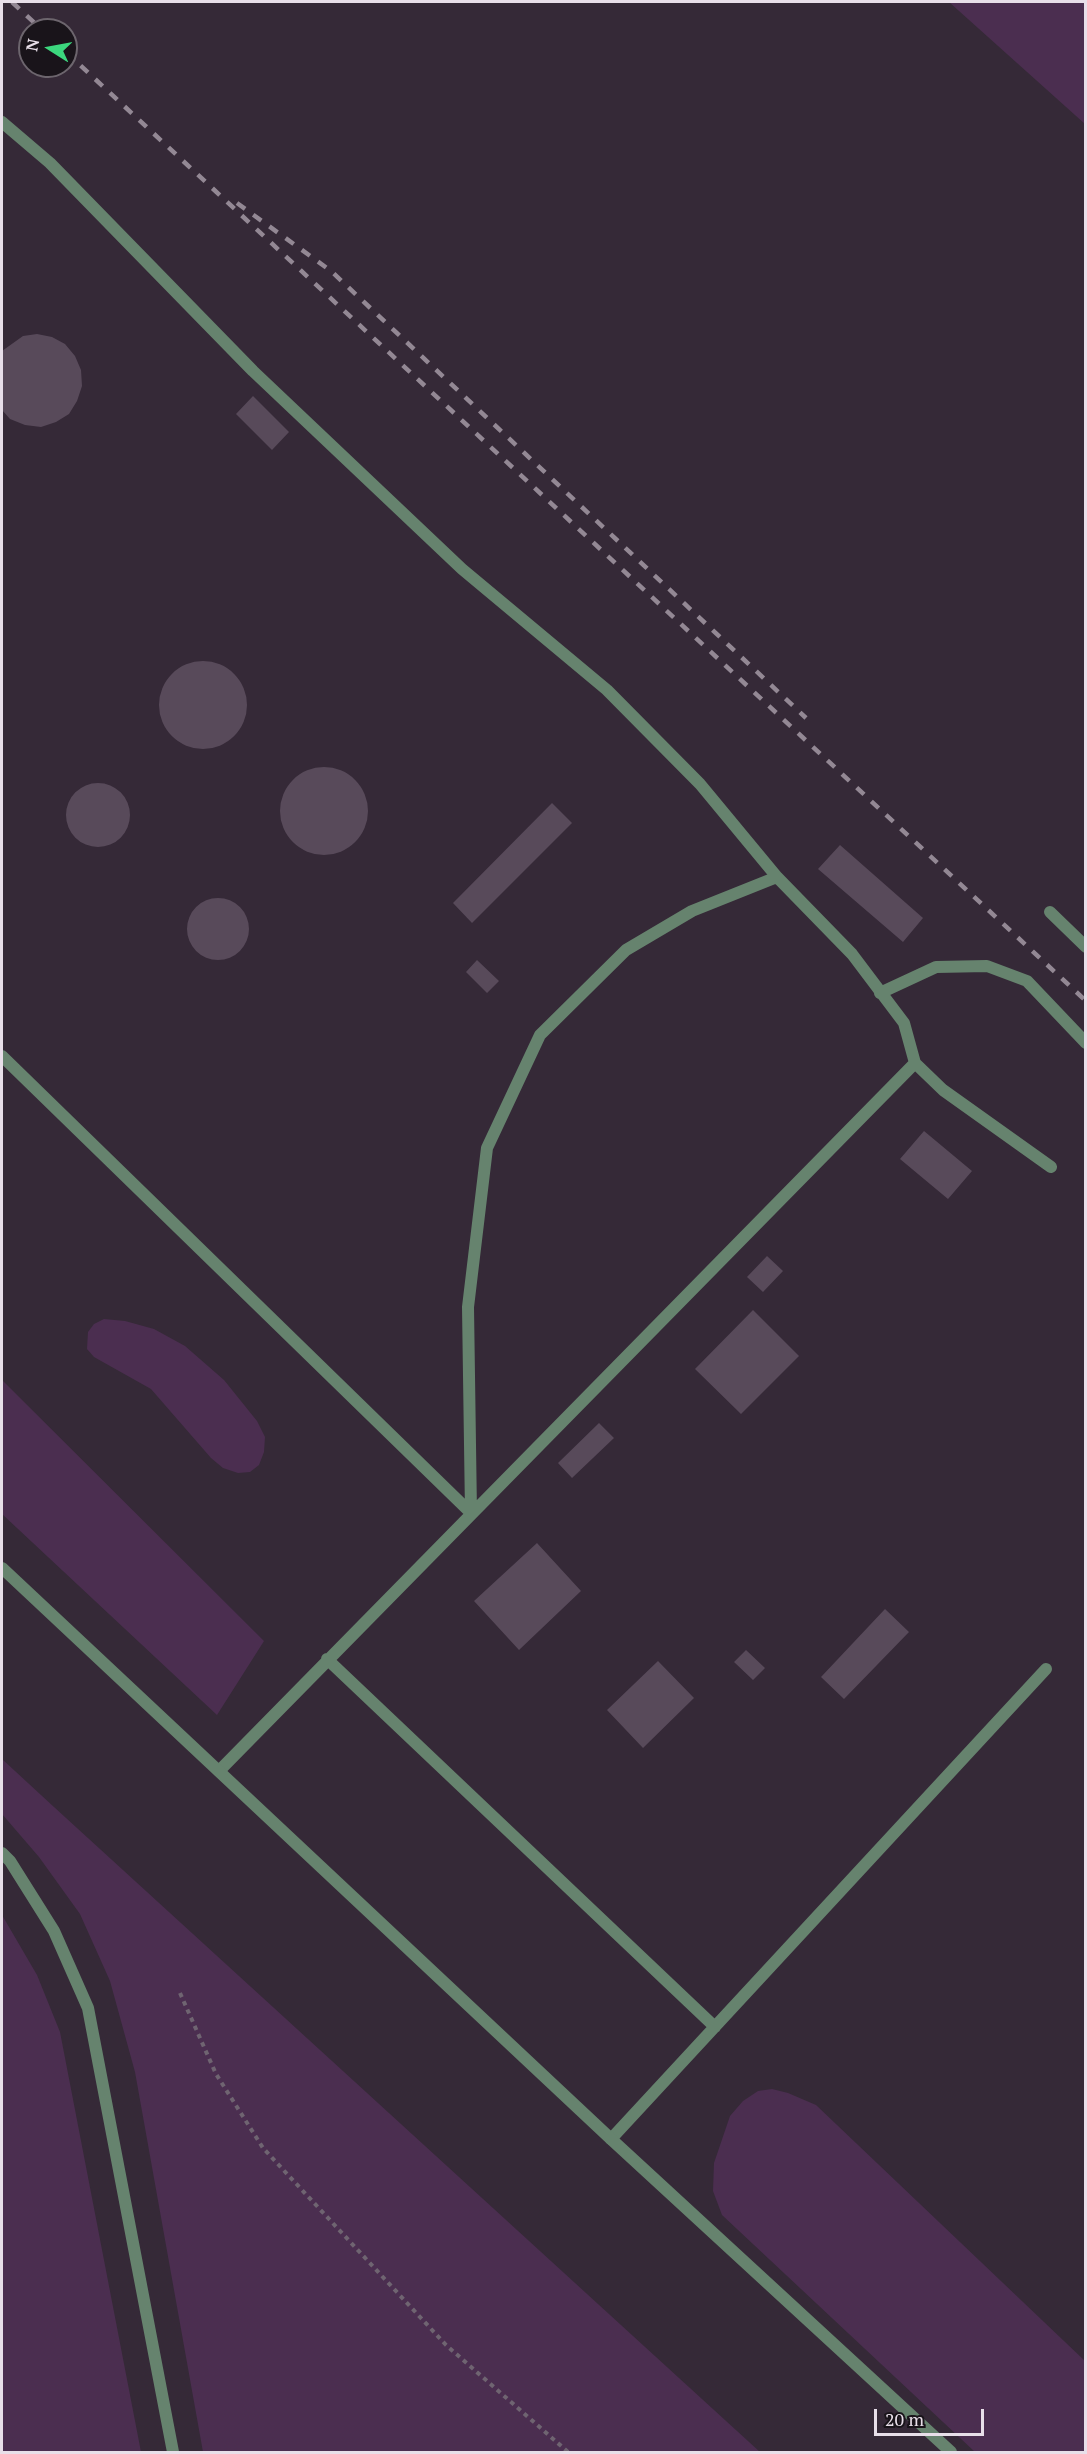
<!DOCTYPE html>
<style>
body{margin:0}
#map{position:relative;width:1087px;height:2454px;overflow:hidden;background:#352937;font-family:"PT Serif",serif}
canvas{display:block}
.frame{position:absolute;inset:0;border:3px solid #e8dfe9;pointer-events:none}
.north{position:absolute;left:18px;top:18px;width:60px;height:60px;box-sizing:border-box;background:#19141a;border:2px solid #6c656d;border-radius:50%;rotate:281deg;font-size:16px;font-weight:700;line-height:24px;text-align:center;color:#e8dfe9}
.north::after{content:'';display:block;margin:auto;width:21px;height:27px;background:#3cd77e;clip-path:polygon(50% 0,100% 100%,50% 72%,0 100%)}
.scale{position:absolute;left:874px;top:2409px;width:110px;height:27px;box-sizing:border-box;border:3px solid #e8dfe9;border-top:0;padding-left:8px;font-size:18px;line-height:21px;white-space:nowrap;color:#e8dfe9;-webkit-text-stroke:4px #19141a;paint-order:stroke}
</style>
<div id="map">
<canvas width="1087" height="2454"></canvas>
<div class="frame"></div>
<div class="north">N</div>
<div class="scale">20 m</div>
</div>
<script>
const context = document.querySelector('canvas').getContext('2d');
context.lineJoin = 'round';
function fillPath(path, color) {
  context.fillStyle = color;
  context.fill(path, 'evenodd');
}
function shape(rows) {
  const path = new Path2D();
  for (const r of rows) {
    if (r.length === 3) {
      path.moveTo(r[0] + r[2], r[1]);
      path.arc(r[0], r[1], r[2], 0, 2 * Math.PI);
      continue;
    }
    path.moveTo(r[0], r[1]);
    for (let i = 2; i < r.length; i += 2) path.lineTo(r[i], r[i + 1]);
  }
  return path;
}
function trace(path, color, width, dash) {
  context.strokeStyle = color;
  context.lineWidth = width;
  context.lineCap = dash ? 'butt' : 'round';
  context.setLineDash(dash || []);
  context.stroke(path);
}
const green = shape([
 [949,2,1085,2,1085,124],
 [104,1319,125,1321,154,1329,185,1346,224,1380,257,1421,265,1437,264,1452,259,1465,250,1472,238,1473,223,1468,211,1458,151,1389,94,1357,87,1349,88,1332,94,1324],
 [2,1380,264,1641,217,1715,2,1514],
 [2,1759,54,1807,760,2452,203,2452,135,2072,110,1981,80,1914,39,1857,2,1814],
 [2,1915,37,1975,60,2032,141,2452,2,2452],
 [772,2089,788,2093,816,2105,1085,2361,1085,2452,975,2452,722,2215,713,2191,714,2163,730,2116,743,2101,758,2091]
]);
const building = shape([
 [37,334,52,337,65,344,75,356,81,370,82,386,77,401,69,414,56,422,41,427,25,425,10,419,2,410,2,351,23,336],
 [253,396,289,432,272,450,236,414],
 [203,705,44],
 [324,811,44],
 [98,815,32],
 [552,803,572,823,472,923,453,903],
 [840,845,923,918,903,942,818,869],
 [218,929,31],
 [477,960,499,981,487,993,466,972],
 [924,1131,972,1171,948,1199,900,1159],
 [767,1256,783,1271,763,1292,747,1277],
 [753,1310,799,1356,741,1414,695,1369],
 [599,1423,614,1438,572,1478,558,1463],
 [537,1543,581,1591,519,1650,474,1601],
 [885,1609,909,1632,844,1699,821,1677],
 [746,1650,765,1668,753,1680,734,1662],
 [658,1661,694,1698,643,1748,607,1710]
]);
const path = shape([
 [180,1993,216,2074,263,2148,446,2345,568,2452]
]);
const service = shape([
 [2,122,50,163,253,371,462,569,607,690,700,784,777,877],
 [1050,912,1086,947],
 [880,993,936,967,987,966,1027,981,1086,1043],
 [2,1056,471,1513],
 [471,1513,468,1307,487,1148,540,1035,626,950,692,911,777,877,852,954,904,1023,915,1063,943,1090,1051,1167],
 [327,1659,715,2027],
 [219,1771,915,1063],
 [2,1853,10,1861,54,1931,88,2008,173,2452],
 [611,2139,1046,1669]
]);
const minor = shape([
 [2,1568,611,2139,951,2452]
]);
const rail = shape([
 [12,2,42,30],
 [66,52,1086,1001],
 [237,203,331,271,806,718]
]);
fillPath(green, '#4b2e50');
fillPath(building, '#584a5a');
trace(path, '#6f6471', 4, [4.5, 4.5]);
trace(service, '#66836e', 12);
trace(minor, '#66836e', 12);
trace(rail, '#938894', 4.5, [10, 10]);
</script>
